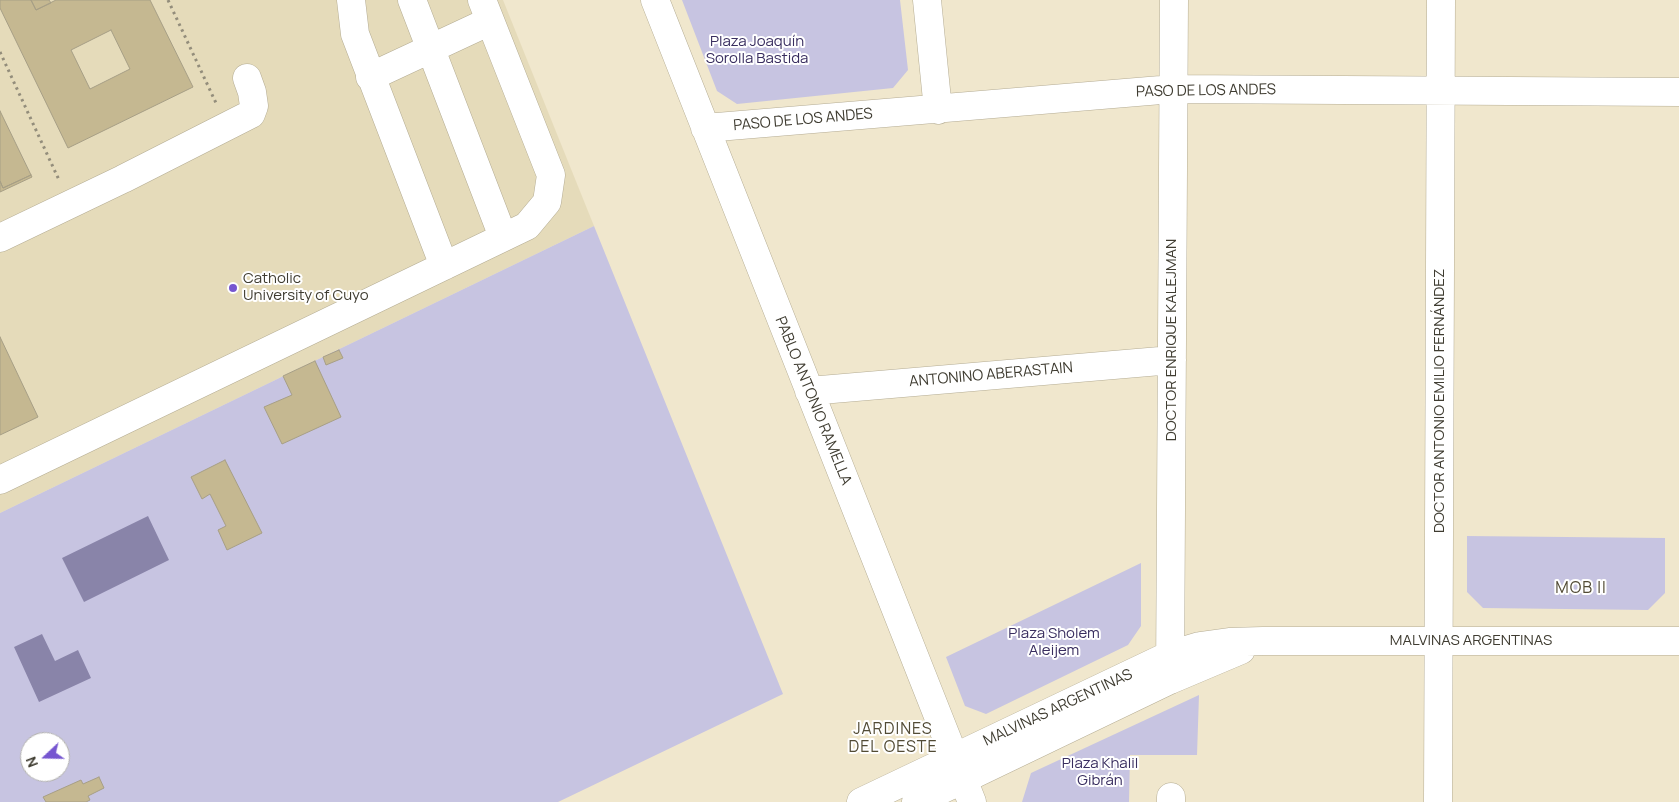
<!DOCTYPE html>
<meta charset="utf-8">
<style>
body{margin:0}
#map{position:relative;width:1679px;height:802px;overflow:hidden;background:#f0e7cd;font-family:Manrope,sans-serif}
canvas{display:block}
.north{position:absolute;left:20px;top:732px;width:50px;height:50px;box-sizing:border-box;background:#fff;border:1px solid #b2b1ad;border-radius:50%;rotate:249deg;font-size:14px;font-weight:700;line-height:20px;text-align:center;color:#3f3c31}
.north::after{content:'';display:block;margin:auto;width:18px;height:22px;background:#7656d0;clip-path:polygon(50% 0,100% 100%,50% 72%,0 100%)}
</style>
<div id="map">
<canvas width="1679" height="802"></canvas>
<div class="north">N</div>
</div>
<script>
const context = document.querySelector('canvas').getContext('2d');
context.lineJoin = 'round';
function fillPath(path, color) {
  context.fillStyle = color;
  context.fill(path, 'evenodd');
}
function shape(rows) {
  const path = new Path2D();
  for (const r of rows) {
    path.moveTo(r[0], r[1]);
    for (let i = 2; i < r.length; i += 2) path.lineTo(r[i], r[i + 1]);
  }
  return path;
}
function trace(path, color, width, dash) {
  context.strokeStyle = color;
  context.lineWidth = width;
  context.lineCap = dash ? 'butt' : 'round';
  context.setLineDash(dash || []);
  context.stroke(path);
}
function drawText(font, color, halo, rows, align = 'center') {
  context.font = font + ' Manrope,sans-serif';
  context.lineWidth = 4;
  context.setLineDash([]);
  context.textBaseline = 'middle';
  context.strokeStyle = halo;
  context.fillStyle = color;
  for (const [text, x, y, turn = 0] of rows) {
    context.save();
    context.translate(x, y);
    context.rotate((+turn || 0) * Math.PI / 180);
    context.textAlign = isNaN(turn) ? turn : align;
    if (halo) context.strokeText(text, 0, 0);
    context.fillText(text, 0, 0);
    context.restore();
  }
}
const built = shape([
 [0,0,503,0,594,226,0,513]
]);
const green = shape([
 [682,0,900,0,908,70,893,88,737,104,717,91],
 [594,226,783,694,558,802,0,802,0,513],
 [30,742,60,742,60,772,30,772],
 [1467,536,1665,538,1665,593,1648,610,1483,608,1467,592],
 [1141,563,1141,626,1128,645,986,714,965,706,946,657],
 [1199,695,1197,755,1130,755,1129,802,1022,802,1031,773]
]);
const water = shape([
 [148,516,169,560,84,602,62,558],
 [42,634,55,661,78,650,91,678,39,702,14,647]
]);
const building = shape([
 [0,0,31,0,36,10,56,0,150,0,193,87,68,148,0,8,0,0],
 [111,30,130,69,90,89,71,50,111,30],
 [31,0,49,0,51,3,36,10,31,0],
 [0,111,31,175,3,188,0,181,0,111],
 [31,175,32,177,0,192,0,181,3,188,31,175],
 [0,337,38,417,0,435,0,337],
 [339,350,343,358,326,365,323,357,339,350],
 [315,361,341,417,282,444,264,407,292,395,283,376,315,361],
 [225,460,262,533,227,550,218,530,226,526,210,494,202,499,191,477,225,460],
 [99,777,104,788,88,796,90,800,86,802,46,802,43,797,81,780,83,784,99,777]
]);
const path = shape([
 [168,0,216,103],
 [0,52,59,180]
]);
const minor = shape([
 [351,0,355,34,444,266],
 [412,0,503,237],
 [655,0,972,802],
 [927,0,938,110],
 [370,77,490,21],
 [705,128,1173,89,1679,92],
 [0,238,123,179,251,114,254,106,252,92,247,78],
 [809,391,1172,360],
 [0,480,527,226,547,202,551,175,482,0],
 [1170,680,1174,0],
 [861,802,1170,655,1200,646,1229,642,1263,641,1679,641],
 [916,802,1170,680,1241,650],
 [1171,802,1171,797],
 [1438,802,1441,0]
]);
const markers = [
 [233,288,5,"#7656d0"]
];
const parkNames = [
 ["Plaza Joaquín",757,42],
 ["Sorolla Bastida",757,59],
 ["Plaza Sholem",1054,634],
 ["Aleijem",1054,651],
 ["Plaza Khalil",1100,764],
 ["Gibrán",1100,781]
];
const streetNames = [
 ["PASO DE LOS ANDES",1206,91,-1],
 ["PASO DE LOS ANDES",803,120,-5],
 ["DOCTOR ENRIQUE KALEJMAN",1172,340,-90],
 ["ANTONINO ABERASTAIN",991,375,-5],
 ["PABLO ANTONIO RAMELLA",813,401,68],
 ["DOCTOR ANTONIO EMILIO FERNÁNDEZ",1440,401,-90],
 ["MALVINAS ARGENTINAS",1471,641],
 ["MALVINAS ARGENTINAS",1058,708,-25]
];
const poiNames = [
 ["Catholic",243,279],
 ["University of Cuyo",243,296]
];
const neighbourhoodNames = [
 ["MOB II",1581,589],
 ["JARDINES",893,730],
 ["DEL OESTE",893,748]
];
fillPath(built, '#e5dbba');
fillPath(green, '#c7c4e1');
fillPath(water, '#8984a9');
fillPath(building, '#c5b891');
trace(building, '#a79f86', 1);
trace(minor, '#b4ac93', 29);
trace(path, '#938d7b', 3, [2.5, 4]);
trace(minor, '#fff', 28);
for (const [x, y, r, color] of markers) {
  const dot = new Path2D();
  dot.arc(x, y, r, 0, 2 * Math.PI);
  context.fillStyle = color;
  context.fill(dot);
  trace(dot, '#fff', 2);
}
drawText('15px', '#382d5f', '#fff', parkNames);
drawText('15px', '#3f3c31', '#fff', streetNames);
drawText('15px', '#3f3c31', '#fff', poiNames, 'left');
context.letterSpacing = '1px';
drawText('16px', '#524b35', '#fff', neighbourhoodNames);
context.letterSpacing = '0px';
</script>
